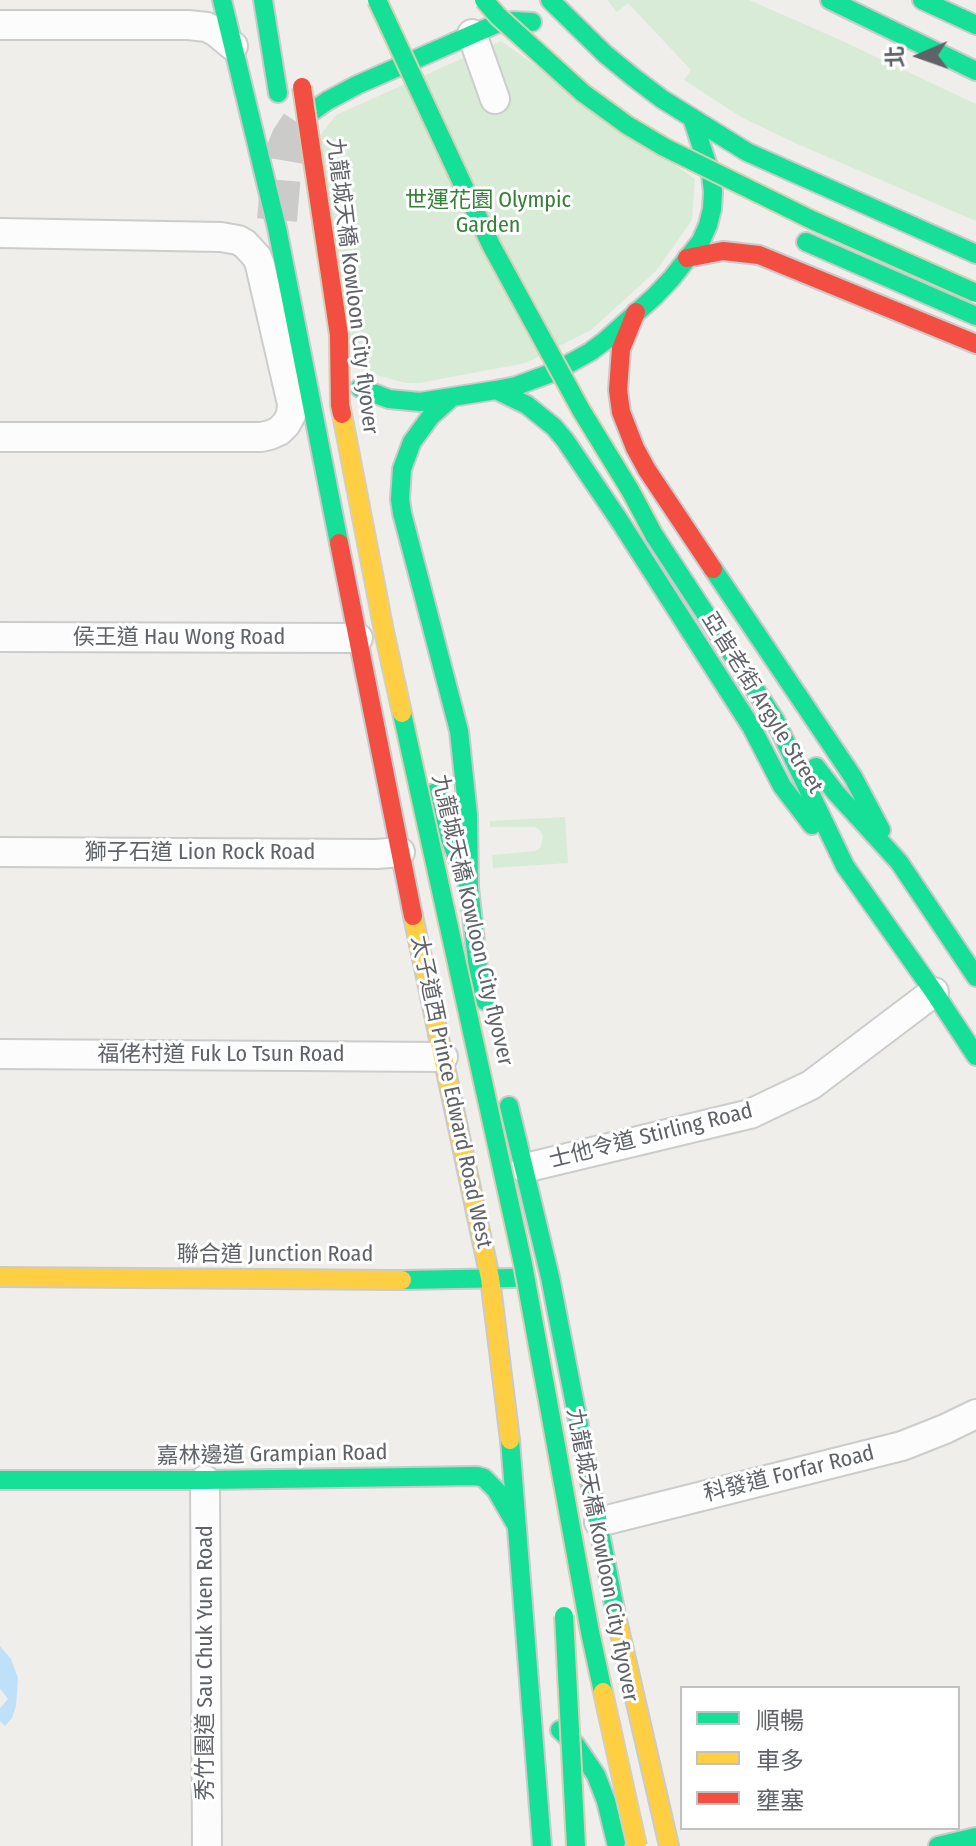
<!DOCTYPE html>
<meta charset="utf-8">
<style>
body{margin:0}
#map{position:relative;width:976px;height:1846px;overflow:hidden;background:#efeeea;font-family:"Fira Sans Condensed","Noto Sans TC",sans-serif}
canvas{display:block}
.legend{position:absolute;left:680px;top:1686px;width:280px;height:144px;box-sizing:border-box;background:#fff;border:2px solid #bfc1c3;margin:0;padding:10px 14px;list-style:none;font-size:24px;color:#5f6368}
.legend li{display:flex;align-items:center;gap:16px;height:40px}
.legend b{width:40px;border:2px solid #bfc1c3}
.north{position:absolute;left:880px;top:16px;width:80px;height:80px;-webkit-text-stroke:6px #fff;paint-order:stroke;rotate:268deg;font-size:22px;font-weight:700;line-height:32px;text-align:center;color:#5f6368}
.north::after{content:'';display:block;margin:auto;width:28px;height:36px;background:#5f6368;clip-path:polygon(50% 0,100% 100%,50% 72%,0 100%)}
</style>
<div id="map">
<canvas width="976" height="1846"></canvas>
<ul class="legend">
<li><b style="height:10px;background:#16e098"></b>順暢</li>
<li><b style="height:10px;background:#ffcf43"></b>車多</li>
<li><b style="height:10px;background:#f24e42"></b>壅塞</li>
</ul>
<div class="north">北</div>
</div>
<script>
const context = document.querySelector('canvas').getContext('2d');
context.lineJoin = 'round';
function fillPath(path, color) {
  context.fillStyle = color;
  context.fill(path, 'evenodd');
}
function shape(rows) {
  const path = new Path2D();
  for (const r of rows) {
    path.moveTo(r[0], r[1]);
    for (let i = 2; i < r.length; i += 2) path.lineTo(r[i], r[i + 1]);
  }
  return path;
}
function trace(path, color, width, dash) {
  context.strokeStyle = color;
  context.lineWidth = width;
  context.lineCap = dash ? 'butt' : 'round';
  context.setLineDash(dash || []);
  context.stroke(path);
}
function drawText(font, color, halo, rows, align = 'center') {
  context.font = font + ' "Fira Sans Condensed","Noto Sans TC",sans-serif';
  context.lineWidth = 6;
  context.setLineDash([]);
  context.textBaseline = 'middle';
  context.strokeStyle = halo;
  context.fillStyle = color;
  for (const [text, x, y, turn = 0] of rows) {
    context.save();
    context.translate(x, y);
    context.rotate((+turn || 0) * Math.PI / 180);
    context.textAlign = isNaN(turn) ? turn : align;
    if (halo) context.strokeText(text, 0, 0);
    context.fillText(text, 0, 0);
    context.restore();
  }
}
const green = shape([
 [607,0,749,0,838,39,976,104,976,221,795,143,741,117,684,80,691,70,628,3,617,12],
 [501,41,695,179,692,220,656,271,591,330,526,363,419,383,406,383,368,373,357,366,301,160,336,115],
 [565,817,568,863,493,868,492,855,536,851,541,847,543,836,540,830,535,827,490,827,490,821]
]);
const water = shape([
 [0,1646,11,1659,18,1678,16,1706,12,1718,5,1726,0,1721,0,1708,8,1699,0,1689]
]);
const secondaryTunnel = shape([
 [277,220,281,173,284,156,291,139,301,124,313,111]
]);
const street = shape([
 [0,25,188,25,207,27,216,32,233,46],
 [472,34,495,99],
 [0,233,221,237,238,240,245,244,257,257,260,265,292,404,291,415,286,424,279,431,270,435,261,437,0,437],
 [0,637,358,638],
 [0,852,377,854,400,852],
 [0,1054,443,1057],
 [525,1168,750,1114,811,1085,934,992],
 [205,1480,207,1846],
 [599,1522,902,1446,945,1429,976,1414]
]);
const fast = shape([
 [222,0,277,228,339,543],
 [263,0,278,93],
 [550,0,605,54,633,77,662,99,747,152,976,254],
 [830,0,976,71],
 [922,0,976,25],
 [313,111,327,101,357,85,496,24,512,21,532,22],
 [806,242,976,316],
 [360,388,389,399,420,402,496,390,516,386,554,372,590,352,606,340,655,296,672,278,701,241,708,225,712,209,713,192,711,175,692,118],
 [496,390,527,405,554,427,565,440,619,520,752,728,782,786,812,825],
 [450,399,431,416,412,442,402,469,400,499,402,513,459,731,468,815,469,887,478,970,485,1001],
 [654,535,775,720,845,866,934,992,976,1056],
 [713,569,853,777,881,830],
 [816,767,836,793,899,862,976,977],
 [436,792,441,816,469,887],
 [509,1106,550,1277,617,1620],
 [402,1280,514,1278],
 [510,1440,542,1846],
 [0,1480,205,1480,477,1476,484,1478,496,1490,515,1523],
 [560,1730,575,1744,596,1775,606,1801,616,1842],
 [938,1846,976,1837]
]);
const slow = shape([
 [413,916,490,1278,510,1440],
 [0,1277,402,1280],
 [617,1620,669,1846]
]);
const jam = shape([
 [687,258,723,251,759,255,976,344],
 [636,312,621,349,618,390,621,412,635,448,647,470,713,569],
 [339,543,413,916]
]);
const fastBridge = shape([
 [377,0,491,245,581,410,630,490,654,535],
 [484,0,498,16,583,93,627,125,664,147,812,220,976,293],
 [402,713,523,1264,590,1632,603,1692],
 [564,1616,576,1846]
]);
const slowBridge = shape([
 [342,414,384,631,402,713],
 [603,1692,637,1846]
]);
const jamBridge = shape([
 [302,87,339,335,340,405,342,414]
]);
const parkNames = [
 ["世運花園 Olympic",488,201],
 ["Garden",488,226]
];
const streetNames = [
 ["九龍城天橋 Kowloon City flyover",352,286,83],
 ["侯王道 Hau Wong Road",179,638],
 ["亞皆老街 Argyle Street",762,703,58],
 ["獅子石道 Lion Rock Road",200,853],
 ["九龍城天橋 Kowloon City flyover",472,920,77],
 ["福佬村道 Fuk Lo Tsun Road",221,1055],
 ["太子道西 Prince Edward Road West",451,1092,78],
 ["士他令道 Stirling Road",651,1136,-14],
 ["聯合道 Junction Road",275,1255],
 ["嘉林邊道 Grampian Road",272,1455,-1],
 ["科發道 Forfar Road",789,1474,-14],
 ["九龍城天橋 Kowloon City flyover",602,1555,79],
 ["秀竹園道 Sau Chuk Yuen Road",206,1663,-90]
];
fillPath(green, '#d8ebd6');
fillPath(water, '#bfe0f9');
trace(secondaryTunnel, '#cbcbca', 40, [40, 20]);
trace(street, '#cbcccc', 32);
trace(fast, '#cacacb', 22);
trace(slow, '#cacacb', 22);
trace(jam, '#cacacb', 22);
trace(street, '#fdfcfc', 28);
trace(fast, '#16e098', 18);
trace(slow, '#ffcf43', 18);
trace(jam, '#f24e42', 18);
trace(fastBridge, '#d7ceb8', 22, []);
trace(slowBridge, '#d7ceb8', 22, []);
trace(jamBridge, '#d7ceb8', 22, []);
trace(fastBridge, '#16e098', 18);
trace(slowBridge, '#ffcf43', 18);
trace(jamBridge, '#f24e42', 18);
drawText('22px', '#348238', '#fff', parkNames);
drawText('22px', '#5f6368', '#fff', streetNames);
</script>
